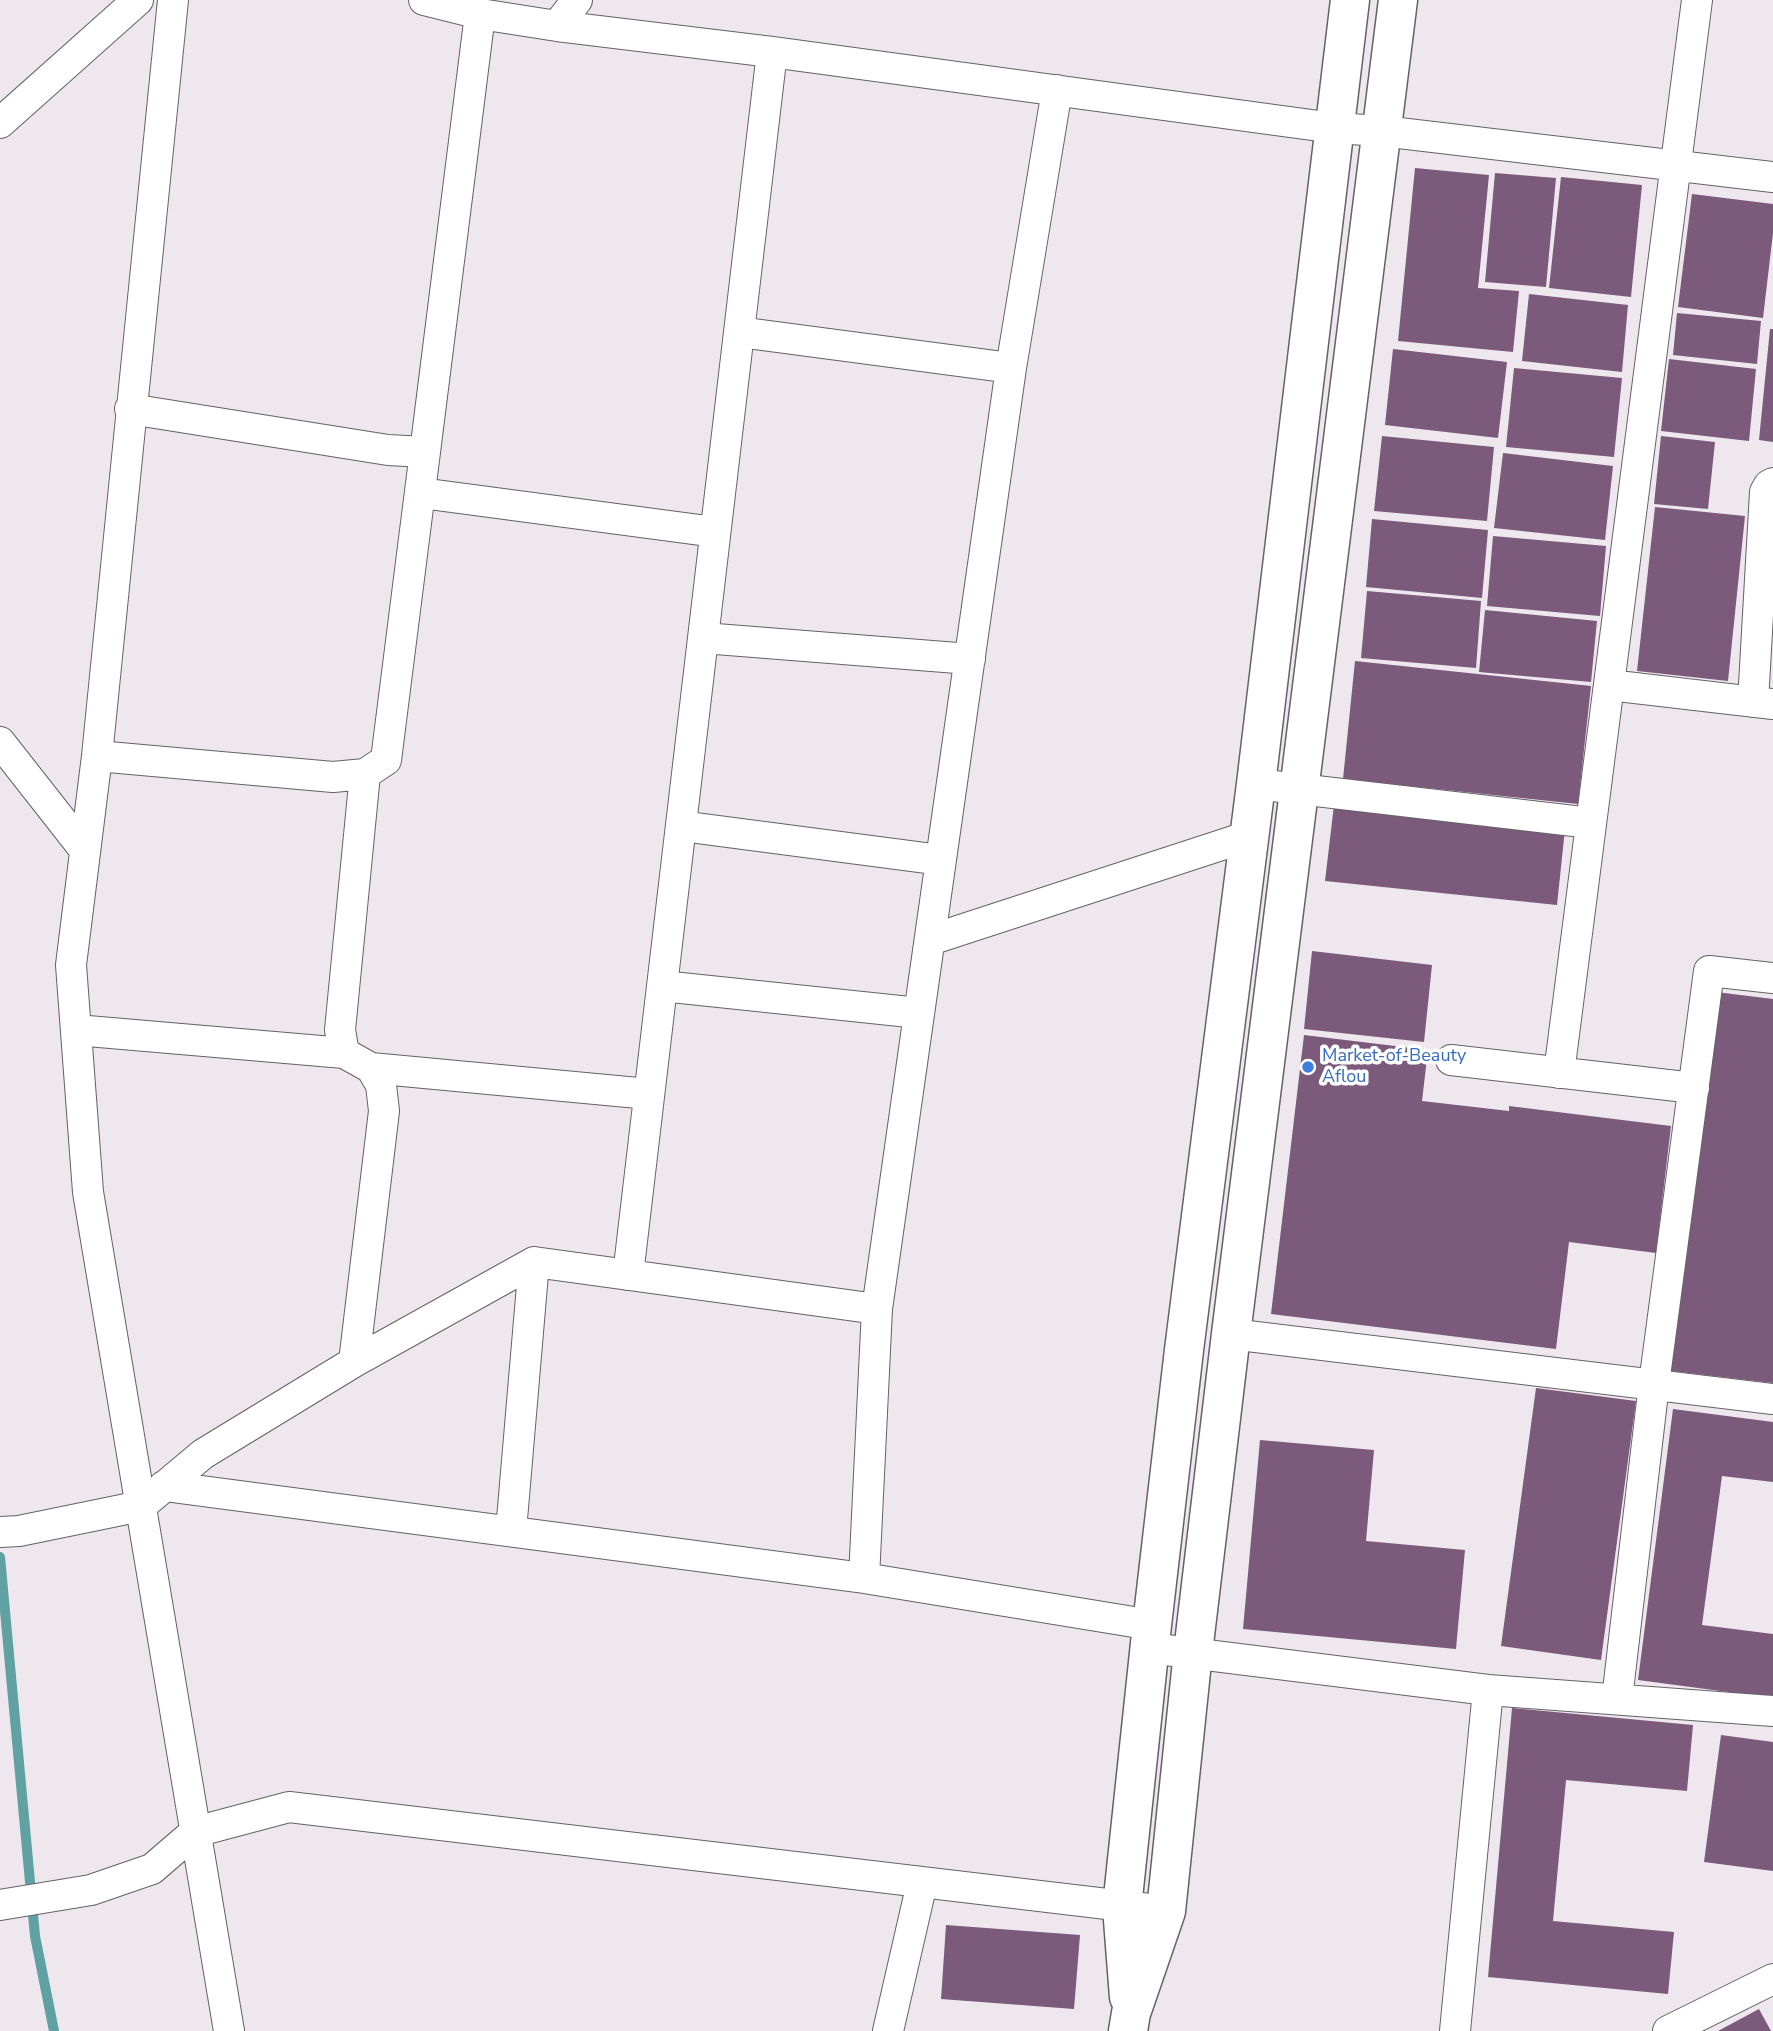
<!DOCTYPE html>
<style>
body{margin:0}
canvas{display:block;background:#eee8ee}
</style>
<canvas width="1773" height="2031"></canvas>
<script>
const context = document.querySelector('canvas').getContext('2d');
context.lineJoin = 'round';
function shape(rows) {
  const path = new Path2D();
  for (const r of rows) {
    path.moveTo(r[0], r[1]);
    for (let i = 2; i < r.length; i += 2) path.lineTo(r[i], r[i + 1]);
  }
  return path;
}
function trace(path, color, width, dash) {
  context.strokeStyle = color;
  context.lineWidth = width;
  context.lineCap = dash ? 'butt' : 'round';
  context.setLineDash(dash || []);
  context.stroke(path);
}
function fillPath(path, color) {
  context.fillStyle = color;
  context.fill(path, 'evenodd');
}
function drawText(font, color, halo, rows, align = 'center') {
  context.font = font + ' "Nunito Sans",sans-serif';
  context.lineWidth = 7;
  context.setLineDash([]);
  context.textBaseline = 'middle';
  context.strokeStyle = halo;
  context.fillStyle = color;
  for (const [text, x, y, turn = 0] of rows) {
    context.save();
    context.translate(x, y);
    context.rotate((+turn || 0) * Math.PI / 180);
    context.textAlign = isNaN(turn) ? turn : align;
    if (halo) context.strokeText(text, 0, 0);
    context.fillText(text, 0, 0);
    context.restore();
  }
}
const stream = shape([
 [0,1557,35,1936,54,2031]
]);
const building = shape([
 [1415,168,1489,175,1478,288,1519,291,1513,352,1398,341],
 [1495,173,1556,178,1546,287,1485,282],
 [1561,177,1642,185,1631,297,1549,288],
 [1692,194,1773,204,1773,233,1763,318,1678,307],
 [1529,294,1628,305,1622,372,1522,361],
 [1677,313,1761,321,1757,364,1673,355],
 [1770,329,1773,329,1773,442,1759,440],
 [1393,349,1507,362,1498,438,1385,425],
 [1669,359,1756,369,1749,441,1661,431],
 [1514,368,1622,378,1614,457,1506,447],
 [1382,436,1494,447,1487,521,1374,511],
 [1661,436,1715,442,1708,509,1654,504],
 [1503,453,1613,466,1605,540,1494,528],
 [1655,507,1745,516,1728,681,1637,671],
 [1372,519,1488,530,1482,598,1366,587],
 [1493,536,1606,546,1600,616,1487,606],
 [1367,591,1481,601,1476,668,1361,658],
 [1485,610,1597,621,1591,682,1479,672],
 [1355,661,1591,686,1578,804,1343,779],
 [1334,805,1565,829,1557,905,1325,881],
 [1312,951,1432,965,1424,1042,1304,1029],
 [1716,992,1773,999,1773,1383,1671,1371],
 [1304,1035,1428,1050,1422,1101,1509,1111,1509,1106,1671,1126,1656,1253,1569,1242,1556,1349,1271,1314],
 [1536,1388,1636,1401,1601,1660,1501,1646],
 [1673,1409,1773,1422,1773,1482,1722,1476,1702,1625,1773,1634,1773,1698,1638,1680],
 [1260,1440,1374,1450,1366,1541,1465,1550,1456,1649,1243,1629],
 [1512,1708,1693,1725,1687,1791,1566,1780,1553,1921,1674,1932,1668,1994,1488,1977],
 [1721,1735,1773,1742,1773,1871,1704,1862],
 [946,1925,1080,1935,1074,2009,941,1999],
 [1759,2009,1771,2031,1718,2031]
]);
const street = shape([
 [173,0,97,756,71,965,88,1192,229,2031],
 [424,0,480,14,557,26,772,52,1334,128,1382,131,1773,177],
 [557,26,577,0],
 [0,123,138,0],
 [739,332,1011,368],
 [130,409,388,450,425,452,480,14],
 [421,493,715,532],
 [703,638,970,659],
 [1609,685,1773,704],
 [1753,702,1765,492,1769,485,1773,483],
 [0,742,84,849],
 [97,756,333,777,365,774,386,760,425,452],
 [1256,784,1591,823],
 [681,826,941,860],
 [930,940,1249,836],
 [662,986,919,1013],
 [76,1030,344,1053],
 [1451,1060,1694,1088],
 [371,1068,649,1094],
 [1559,1073,1697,0],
 [628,1275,772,52],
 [1231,1334,1773,1399],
 [354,1362,384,1111,381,1085,371,1068,344,1053,340,1030,365,774],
 [164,1486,864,1578,1152,1625],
 [511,1531,534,1262],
 [0,1532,19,1531,141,1506,203,1454,354,1362,534,1262,877,1309],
 [864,1578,877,1309,1011,368,1057,90],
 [1150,1648,1488,1690,1773,1711],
 [1617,1699,1654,1384,1709,971,1773,978],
 [0,1905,91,1890,152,1869,195,1832,289,1807,1166,1911],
 [888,2031,922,1883],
 [1455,2031,1488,1690],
 [1668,2031,1773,1979]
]);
const secondary = shape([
 [1129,1997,1122,1907,1152,1625,1184,1350,1256,784,1350,0],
 [1128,2031,1131,2013,1166,1911,1193,1652,1231,1334,1398,0]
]);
const markers = [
 [1308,1067,7,"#3f7fe0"]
];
const shopNames = [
 ["Market-of-Beauty",1322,1057],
 ["Aflou",1322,1078]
];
trace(stream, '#60a1a3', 10);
fillPath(building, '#7b5a7c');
trace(street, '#666166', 32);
trace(secondary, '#666166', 41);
trace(street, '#fff', 30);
trace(secondary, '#fff', 38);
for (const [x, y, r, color] of markers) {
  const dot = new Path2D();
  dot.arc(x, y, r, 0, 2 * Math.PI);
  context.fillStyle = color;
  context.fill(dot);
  trace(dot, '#fff', 2.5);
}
drawText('18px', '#366cbe', '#fff', shopNames, 'left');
</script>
